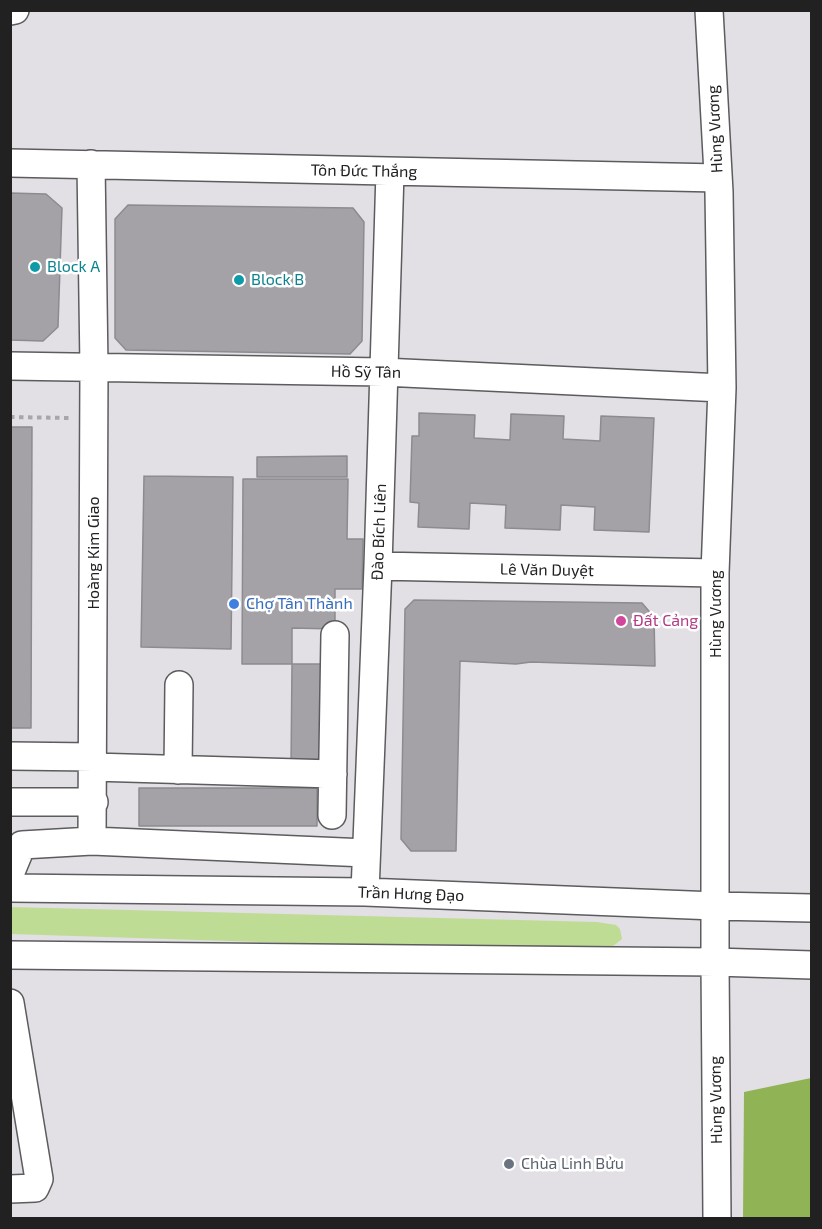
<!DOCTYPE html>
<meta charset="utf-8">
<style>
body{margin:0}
#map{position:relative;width:822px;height:1229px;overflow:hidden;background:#e2e0e4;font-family:"Exo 2",sans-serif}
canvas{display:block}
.frame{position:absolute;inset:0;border:12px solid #212122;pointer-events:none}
</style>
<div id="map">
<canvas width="822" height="1229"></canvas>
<div class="frame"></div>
</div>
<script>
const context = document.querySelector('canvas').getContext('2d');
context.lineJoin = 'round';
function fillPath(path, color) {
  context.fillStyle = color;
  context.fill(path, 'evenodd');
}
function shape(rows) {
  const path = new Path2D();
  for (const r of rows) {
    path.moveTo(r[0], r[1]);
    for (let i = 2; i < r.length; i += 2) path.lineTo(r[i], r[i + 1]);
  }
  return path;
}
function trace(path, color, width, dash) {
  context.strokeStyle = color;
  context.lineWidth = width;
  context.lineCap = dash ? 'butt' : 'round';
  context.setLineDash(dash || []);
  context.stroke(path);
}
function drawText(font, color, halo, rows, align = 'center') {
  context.font = font + ' "Exo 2",sans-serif';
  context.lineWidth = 5;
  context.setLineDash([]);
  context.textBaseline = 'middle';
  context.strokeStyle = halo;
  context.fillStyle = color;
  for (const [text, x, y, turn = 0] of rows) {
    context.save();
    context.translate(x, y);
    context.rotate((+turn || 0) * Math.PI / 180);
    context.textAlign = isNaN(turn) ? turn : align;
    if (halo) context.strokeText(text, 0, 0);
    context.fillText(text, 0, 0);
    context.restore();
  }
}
const green = shape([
 [11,907,597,922,616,925,620,929,622,939,612,947,597,948,323,944,11,934]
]);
const forest = shape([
 [811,1078,811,1218,743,1218,744,1092]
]);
const building = shape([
 [10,193,46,194,62,208,58,327,43,341,10,340,10,193],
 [128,205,353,208,364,222,362,341,350,354,126,350,115,338,115,219,128,205],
 [419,413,475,415,474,438,510,440,511,414,564,416,563,439,600,441,601,416,654,418,649,532,594,530,595,507,561,505,560,530,505,528,506,505,470,503,469,529,418,527,419,503,410,502,412,436,419,436,419,413],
 [10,427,32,427,31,728,10,728,10,427],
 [347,456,347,477,257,477,257,457,347,456],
 [144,476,233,477,231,649,141,647,144,476],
 [243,479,348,479,347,539,363,539,362,589,335,589,335,629,292,628,292,664,242,664,243,479],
 [414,600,642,603,654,617,655,666,531,662,516,664,460,661,456,851,411,851,401,839,405,609,414,600],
 [292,664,328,664,328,766,291,766,292,664],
 [139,788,317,788,317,826,139,826,139,788]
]);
const path = shape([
 [10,417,69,418]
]);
const minor = shape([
 [709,10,719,192,722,388,715,573,715,962,717,1218],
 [10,11,15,10],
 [10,163,718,178],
 [91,164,94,367,92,841],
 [10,366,383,372,722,388],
 [378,566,715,573],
 [10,756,93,757],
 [93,767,333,774],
 [178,770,179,685],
 [10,802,94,802],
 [332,815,335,635],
 [10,874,22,845,92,841,366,853],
 [10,888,365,892,715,906,812,908],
 [365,892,378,566,390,172],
 [10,955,715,962,812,965],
 [10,1003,39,1179,35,1188,10,1189]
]);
const markers = [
 [35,267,6,"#0f9aa8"],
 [239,280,6,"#0f9aa8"],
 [234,604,6,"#3f7fe0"],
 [621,621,6,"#d1479c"],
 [509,1164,6,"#6b7280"]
];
const streetNames = [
 ["Hùng Vương",715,129,-93],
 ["Tôn Đức Thắng",364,171,1],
 ["Hồ Sỹ Tân",366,372,1],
 ["Đào Bích Liên",379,532,-88],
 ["Hoàng Kim Giao",94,553,-90],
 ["Lê Văn Duyệt",547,570,1],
 ["Hùng Vương",716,614,-90],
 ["Trần Hưng Đạo",411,894,2],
 ["Hùng Vương",716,1100,-91]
];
const cultureNames = [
 ["Block A",47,267],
 ["Block B",251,280]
];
const shopNames = [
 ["Chợ Tân Thành",246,604]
];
const hotelNames = [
 ["Đất Cảng",633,621]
];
const worshipNames = [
 ["Chùa Linh Bửu",521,1164]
];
fillPath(green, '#bfdc95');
fillPath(forest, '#90b355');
fillPath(building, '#a4a2a6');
trace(building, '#8c8b8f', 1.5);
trace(minor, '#5c5b5e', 30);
trace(path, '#a7a6a9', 4, [4.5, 4.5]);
trace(minor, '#fff', 27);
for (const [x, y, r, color] of markers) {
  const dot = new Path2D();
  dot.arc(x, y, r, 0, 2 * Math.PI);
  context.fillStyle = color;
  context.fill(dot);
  trace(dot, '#fff', 2);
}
drawText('16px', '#212122', '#fff', streetNames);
drawText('16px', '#0d838f', '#fff', cultureNames, 'left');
drawText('16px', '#366cbe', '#fff', shopNames, 'left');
drawText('16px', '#b23c85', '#fff', hotelNames, 'left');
drawText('16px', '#5b616d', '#fff', worshipNames, 'left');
</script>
